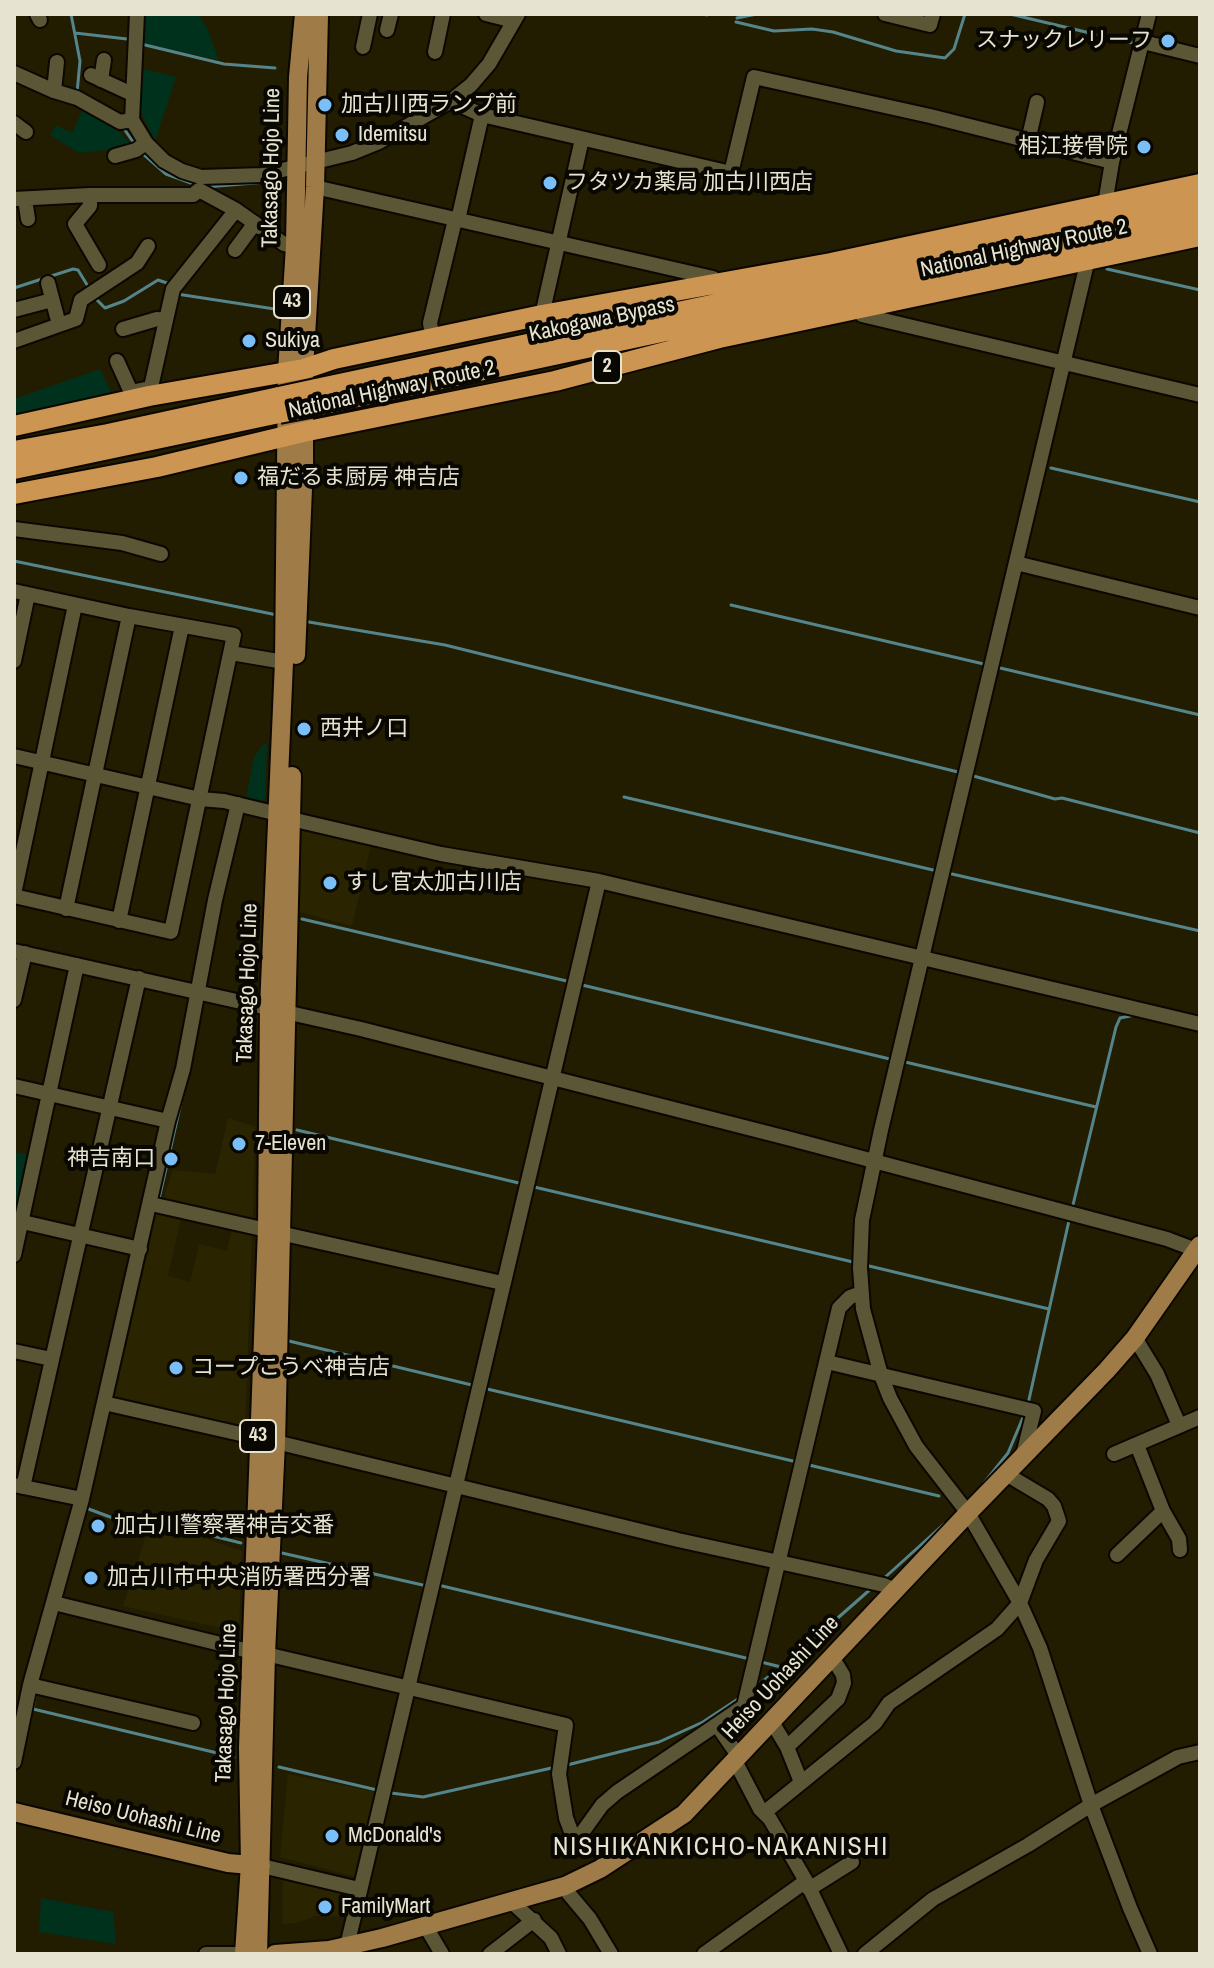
<!DOCTYPE html>
<meta charset="utf-8">
<style>
body{margin:0}
#map{position:relative;width:1214px;height:1968px;overflow:hidden;background:#221d00;font-family:"Archivo Narrow",sans-serif}
canvas{display:block}
.frame{position:absolute;inset:0;border:16px solid #e6e3d1;pointer-events:none}
</style>
<div id="map">
<canvas width="1214" height="1968"></canvas>
<div class="frame"></div>
</div>
<script>
const context = document.querySelector('canvas').getContext('2d');
context.lineJoin = 'round';
function fillPath(path, color) {
  context.fillStyle = color;
  context.fill(path, 'evenodd');
}
function shape(rows) {
  const path = new Path2D();
  for (const r of rows) {
    path.moveTo(r[0], r[1]);
    for (let i = 2; i < r.length; i += 2) path.lineTo(r[i], r[i + 1]);
  }
  return path;
}
function trace(path, color, width, dash) {
  context.strokeStyle = color;
  context.lineWidth = width;
  context.lineCap = dash ? 'butt' : 'round';
  context.setLineDash(dash || []);
  context.stroke(path);
}
function drawText(font, color, halo, rows, align = 'center') {
  context.font = font + ' "Archivo Narrow","Noto Sans JP",sans-serif';
  context.lineWidth = 8;
  context.setLineDash([]);
  context.textBaseline = 'middle';
  context.strokeStyle = halo;
  context.fillStyle = color;
  for (const [text, x, y, turn = 0] of rows) {
    context.save();
    context.translate(x, y);
    context.rotate((+turn || 0) * Math.PI / 180);
    context.textAlign = isNaN(turn) ? turn : align;
    if (halo) context.strokeText(text, 0, 0);
    context.fillText(text, 0, 0);
    context.restore();
  }
}
const built = shape([
 [301,828,371,845,352,926,300,912],
 [228,1118,255,1126,253,1221,161,1205,173,1170,215,1174],
 [157,1212,182,1214,168,1276,190,1282,199,1244,227,1251,232,1228,252,1232,245,1433,114,1398],
 [163,1524,242,1551,239,1632,123,1606,149,1526,161,1531],
 [288,1774,375,1792,356,1866,356,1877,280,1857],
 [283,1876,350,1895,347,1917,315,1916,297,1923,282,1924]
]);
const green = shape([
 [168,14,199,14,208,30,219,60,141,43,140,16],
 [140,68,176,77,155,141,141,113],
 [84,107,110,122,133,147,79,153,50,135,56,125,72,133],
 [100,369,115,400,14,421,14,399],
 [264,744,267,744,265,799,262,801,246,797,254,757],
 [14,1152,29,1155,17,1210,14,1212],
 [41,1898,113,1912,116,1944,39,1932]
]);
const stream = shape([
 [71,14,80,61,77,93],
 [703,14,707,15],
 [1010,14,1132,43],
 [737,18,757,14],
 [736,22,774,31,812,29,833,32,896,51,945,58,954,49,965,14],
 [75,33,127,39],
 [141,44,224,64,275,68],
 [122,126,136,146],
 [141,152,166,174,191,183],
 [206,187,279,181],
 [1107,269,1200,290],
 [14,288,73,269,78,270,89,288],
 [177,294,281,310],
 [95,298,105,308,124,301,158,280,170,284],
 [1051,468,1200,502],
 [14,561,277,615],
 [731,605,988,665],
 [303,621,445,645,962,773],
 [996,667,1200,715],
 [970,775,1055,799,1062,798,1200,833],
 [624,797,933,870],
 [952,874,1200,931],
 [302,919,571,982],
 [578,984,894,1060],
 [901,1061,1096,1107],
 [297,1130,523,1184],
 [530,1186,853,1262],
 [159,1199,182,1098],
 [1072,1209,1116,1027,1120,1018,1135,1015],
 [149,1234,155,1210],
 [865,1265,1049,1309],
 [289,1341,476,1386],
 [121,1359,134,1300],
 [483,1388,797,1462],
 [1028,1404,1070,1216],
 [809,1465,939,1496],
 [984,1483,1008,1453,1024,1415],
 [86,1508,145,1530,149,1520,241,1543],
 [282,1553,427,1586],
 [882,1580,944,1524],
 [438,1585,750,1659],
 [61,1600,83,1522],
 [49,1642,58,1611],
 [761,1662,781,1667],
 [753,1688,782,1667,873,1587],
 [36,1692,33,1709,234,1757],
 [567,1765,659,1742,703,1722,741,1697],
 [279,1767,377,1790],
 [391,1793,423,1797,556,1767]
]);
const minor = shape([
 [37,14,40,20],
 [137,14,132,120,146,143,164,161,182,171,201,177,262,175,352,153,379,142,451,101,471,85,489,64,518,14],
 [486,14,514,21],
 [885,14,930,25,933,14],
 [387,30,391,14],
 [1143,42,1200,56],
 [363,47,370,14],
 [435,52,443,14],
 [14,73,54,91,77,98,120,122,132,120],
 [91,75,132,94],
 [101,80,104,60],
 [54,91,57,62],
 [451,101,482,115,731,173,754,77,930,116,1112,162],
 [14,123,26,132],
 [1028,141,1037,102],
 [115,156,136,150,146,143],
 [315,187,713,278,718,284],
 [199,190,236,210,284,244,295,246],
 [90,195,90,206,75,224,99,265],
 [14,199,90,195,193,195,199,190],
 [25,199,28,219],
 [1104,210,1112,162,1149,14],
 [458,220,482,115],
 [235,250,255,223],
 [1089,255,881,1130,862,1220,860,1268,863,1309,881,1375,890,1398,916,1446,968,1513,1020,1603,1040,1648,1091,1805,1130,1908,1150,1954],
 [48,283,57,317],
 [856,308,862,315,1200,395],
 [14,310,52,300],
 [542,315,582,139],
 [123,329,157,319,165,320],
 [433,340,430,323,455,220],
 [14,341,76,319,81,300,137,263,148,246],
 [117,361,131,392,145,389],
 [149,396,173,289,236,210],
 [14,529,122,543,161,554],
 [1016,563,1200,608],
 [14,591,129,616,234,635,171,932,14,896],
 [231,653,284,662],
 [14,661,28,594],
 [14,756,200,799,224,801,278,814],
 [291,819,441,854,599,881,1200,1024],
 [14,894,75,605],
 [66,909,129,616],
 [119,921,182,626],
 [14,951,361,1029,791,1139,1167,1239,1196,1250,1200,1254],
 [14,1000,25,953],
 [14,1086,168,1121],
 [151,1204,502,1283],
 [14,1220,140,1249],
 [14,1255,77,965],
 [1135,1338,1157,1374,1179,1425],
 [14,1351,51,1359],
 [827,1362,1034,1411,1022,1459],
 [104,1403,258,1438],
 [276,1442,678,1540,884,1585,895,1590],
 [1137,1445,1163,1511,1179,1539,1180,1550],
 [1114,1454,1200,1417],
 [14,1485,82,1499],
 [23,1487,139,978],
 [1117,1555,1163,1511],
 [54,1603,253,1652],
 [266,1654,566,1725,559,1774,566,1818,572,1834,574,1837,579,1837,602,1805,617,1792,744,1706,839,1308,850,1297,861,1293],
 [30,1685,193,1723],
 [772,1722,787,1747,801,1782],
 [717,1725,739,1757],
 [787,1747,838,1699,844,1683,843,1675,837,1665,830,1660],
 [735,1761,760,1809,770,1819,806,1881,841,1954],
 [14,1762,30,1685,82,1499,168,1121,183,1069,215,900,238,804],
 [765,1812,875,1723,889,1703,997,1629,1020,1603,1036,1560,1059,1521,1054,1506,1048,1499,1006,1474],
 [262,1866,359,1889],
 [565,1886,569,1894,590,1919,611,1954],
 [809,1889,852,1862],
 [513,1903,551,1938,559,1954],
 [426,1927,442,1954],
 [347,1946,599,881],
 [206,1954,244,1954],
 [490,1954,534,1920],
 [704,1954,806,1881],
 [865,1954,933,1899,1028,1845,1091,1805,1178,1757,1200,1752]
]);
const major = shape([
 [296,655,304,464,304,369,315,187,319,14],
 [14,1812,228,1863,261,1866],
 [244,1954,250,1864,248,1747,267,1229,269,1008,284,662,287,372,295,246,298,77,304,14],
 [258,1954,266,1654,276,1442,292,776],
 [275,1954,329,1950,382,1938,565,1886,600,1869,684,1814,968,1513,1107,1370,1135,1338,1200,1245]
]);
const highway = shape([
 [316,389,1200,201],
 [315,406,1200,217],
 [14,426,149,396,304,369,334,359,542,315,831,263,1200,184],
 [14,451,108,434,279,397],
 [14,469,279,413],
 [14,494,157,467,303,432,555,381,719,338,1200,236]
]);
const highwayBridge = shape([
 [279,397,316,389],
 [279,413,315,406]
]);
const markers = [
 [1168,41,8,"#7abff8"],
 [325,105,8,"#7abff8"],
 [342,135,8,"#7abff8"],
 [1144,147,8,"#7abff8"],
 [550,183,8,"#7abff8"],
 [249,341,8,"#7abff8"],
 [241,478,8,"#7abff8"],
 [304,729,8,"#7abff8"],
 [330,883,8,"#7abff8"],
 [239,1144,8,"#7abff8"],
 [171,1159,8,"#7abff8"],
 [176,1368,8,"#7abff8"],
 [98,1526,8,"#7abff8"],
 [91,1578,8,"#7abff8"],
 [332,1836,8,"#7abff8"],
 [325,1907,8,"#7abff8"]
];
const shields = [
 [292,302,36],
 [607,367,28],
 [258,1436,36]
];
const shieldNames = [
 ["43",292,302],
 ["2",607,367],
 ["43",258,1436]
];
const poiNames = [
 ["スナックレリーフ",1152,41,"right"],
 ["加古川西ランプ前",341,105],
 ["Idemitsu",358,135],
 ["相江接骨院",1128,147,"right"],
 ["フタツカ薬局 加古川西店",566,183],
 ["Sukiya",265,341],
 ["福だるま厨房 神吉店",257,478],
 ["西井ノ口",320,729],
 ["すし官太加古川店",346,883],
 ["7-Eleven",255,1144],
 ["神吉南口",155,1159,"right"],
 ["コープこうべ神吉店",192,1368],
 ["加古川警察署神吉交番",114,1526],
 ["加古川市中央消防署西分署",107,1578],
 ["McDonald's",348,1836],
 ["FamilyMart",341,1907]
];
const streetNames = [
 ["Takasago Hojo Line",272,168,-89],
 ["National Highway Route 2",1024,249,-12],
 ["Kakogawa Bypass",602,320,-12],
 ["National Highway Route 2",392,390,-12],
 ["Takasago Hojo Line",248,983,-88],
 ["Heiso Uohashi Line",781,1678,-47],
 ["Takasago Hojo Line",227,1703,-88],
 ["Heiso Uohashi Line",143,1818,14]
];
const quarterNames = [
 ["NISHIKANKICHO-NAKANISHI",721,1848]
];
fillPath(built, '#2a2400');
fillPath(green, '#00311c');
trace(stream, '#55848b', 3);
trace(minor, '#0c0700', 18);
trace(major, '#0c0700', 22);
trace(highway, '#0c0700', 24);
trace(minor, '#5b5636', 14);
trace(major, '#9f7c47', 18);
trace(highway, '#cd9552', 20);
trace(highwayBridge, '#0c0700', 24, []);
trace(highwayBridge, '#cd9552', 20);
for (const [x, y, r, color] of markers) {
  const dot = new Path2D();
  dot.arc(x, y, r, 0, 2 * Math.PI);
  context.fillStyle = color;
  context.fill(dot);
  trace(dot, '#090701', 3);
}
for (const [x, y, w] of shields) {
  const box = new Path2D();
  box.roundRect(x - w / 2, y - 16, w, 32, 6);
  context.fillStyle = '#090701';
  context.fill(box);
  trace(box, '#e6e3d1', 2);
}
drawText('bold 20px', '#e6e3d1', null, shieldNames);
drawText('22px', '#e6e3d1', '#090701', poiNames, 'left');
drawText('22px', '#e6e3d1', '#090701', streetNames);
context.letterSpacing = '2px';
drawText('26px', '#e6e3d1', '#090701', quarterNames);
context.letterSpacing = '0px';
</script>
